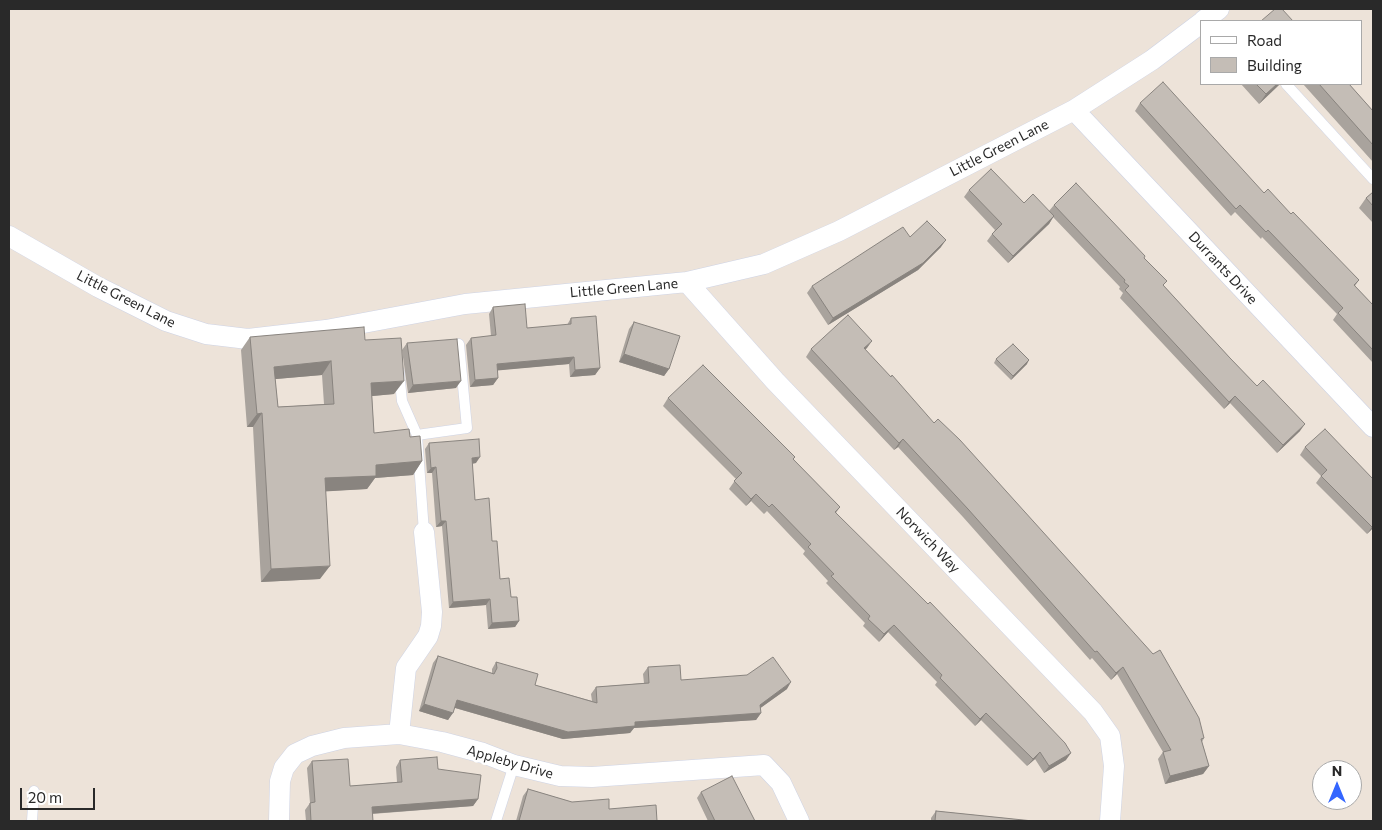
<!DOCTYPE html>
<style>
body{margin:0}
#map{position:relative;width:1382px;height:830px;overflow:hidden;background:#ede3d9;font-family:Commissioner,sans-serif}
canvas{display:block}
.frame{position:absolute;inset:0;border:10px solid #292929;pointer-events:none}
.legend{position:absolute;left:1200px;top:20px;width:162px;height:65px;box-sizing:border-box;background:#fff;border:1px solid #a9a9a9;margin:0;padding:6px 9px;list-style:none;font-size:15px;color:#292929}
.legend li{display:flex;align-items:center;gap:10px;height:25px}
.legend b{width:25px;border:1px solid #a9a9a9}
.north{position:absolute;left:1312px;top:760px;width:50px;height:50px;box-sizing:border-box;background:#fff;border:1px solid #a9a9a9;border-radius:50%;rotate:0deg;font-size:14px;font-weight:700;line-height:20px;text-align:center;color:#292929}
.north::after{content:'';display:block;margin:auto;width:18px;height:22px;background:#3466ff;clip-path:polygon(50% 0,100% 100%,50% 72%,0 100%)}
.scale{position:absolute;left:20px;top:788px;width:75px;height:22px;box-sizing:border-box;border:2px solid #292929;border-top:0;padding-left:6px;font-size:15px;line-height:18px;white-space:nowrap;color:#292929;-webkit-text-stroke:4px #fff;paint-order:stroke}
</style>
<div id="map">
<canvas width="1382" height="830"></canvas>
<div class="frame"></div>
<ul class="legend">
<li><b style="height:6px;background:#fff"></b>Road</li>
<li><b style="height:14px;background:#c4bdb6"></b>Building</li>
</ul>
<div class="north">N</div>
<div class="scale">20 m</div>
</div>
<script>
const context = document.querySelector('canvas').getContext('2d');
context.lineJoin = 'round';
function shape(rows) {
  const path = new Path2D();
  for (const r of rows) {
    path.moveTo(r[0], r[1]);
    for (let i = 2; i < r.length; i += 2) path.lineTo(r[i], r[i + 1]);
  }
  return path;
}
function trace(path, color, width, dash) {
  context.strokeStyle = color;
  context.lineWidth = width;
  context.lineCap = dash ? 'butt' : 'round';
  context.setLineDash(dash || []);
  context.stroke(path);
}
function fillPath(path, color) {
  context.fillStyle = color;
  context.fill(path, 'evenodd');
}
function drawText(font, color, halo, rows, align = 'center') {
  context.font = font + ' Commissioner,sans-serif';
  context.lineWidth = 5;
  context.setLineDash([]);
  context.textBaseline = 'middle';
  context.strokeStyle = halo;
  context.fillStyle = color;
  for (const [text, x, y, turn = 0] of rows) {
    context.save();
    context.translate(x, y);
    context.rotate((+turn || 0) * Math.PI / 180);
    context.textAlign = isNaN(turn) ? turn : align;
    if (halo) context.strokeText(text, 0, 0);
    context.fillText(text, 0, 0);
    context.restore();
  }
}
const service = shape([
 [1286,84,1373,179],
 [399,371,402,401,417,435],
 [424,532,417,435,467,428,459,344],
 [32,821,34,791],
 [496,821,514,765]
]);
const minor = shape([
 [1203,21,1219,9],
 [1074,110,1373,427],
 [9,236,98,287,166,321,206,334,248,339,326,330,465,304,687,282,764,264,839,231,1074,110,1152,60,1201,23],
 [687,282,775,381,1093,712,1110,736,1114,766,1110,821],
 [399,734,406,668,428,636,431,626,432,612,424,532],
 [279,821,280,781,284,768,295,754,312,746,344,738,399,734,442,742,483,753,514,765,560,776,592,777,764,765,781,783,799,821]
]);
const wall = shape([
 [1241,84,1280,84,1259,104],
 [1303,84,1349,84,1373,111,1373,162],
 [1140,103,1264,193,1291,214,1359,280,1355,286,1373,305,1373,363,1333,320,1337,314,1262,237,1261,239,1235,212,1231,216,1135,111],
 [969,190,1024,203,1049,211,1054,205,1144,258,1167,281,1163,285,1230,358,1300,431,1277,453,1230,403,1224,409,1120,298,1123,293,1119,289,1120,287,1053,217,1049,224,1008,263,987,241,995,230,964,197],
 [1373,192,1373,223,1359,208,1366,198],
 [910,237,941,247,918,270,828,325,807,293,812,286],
 [493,307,527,328,567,325,571,318,600,368,595,375,570,377,569,364,497,370,498,378,493,385,470,387,466,345,471,338,491,336,489,314],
 [634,322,669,369,664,376,619,362,629,329],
 [250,337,365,340,394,394,372,396,374,433,410,437,422,461,413,475,375,478,367,489,326,491,320,579,261,582,253,427,247,427,241,350],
 [322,375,324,404,278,407,275,379],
 [407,343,456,388,408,393,402,350],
 [867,348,865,349,1204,738,1202,742,1209,766,1203,774,1165,784,1158,759,1163,752,1117,674,1111,680,1092,658,1090,660,963,517,898,447,894,450,806,357,811,349],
 [996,359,1027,364,1011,380,994,363],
 [668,398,795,457,793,459,840,507,836,513,1066,760,1044,773,1035,759,1027,766,981,720,975,726,935,685,937,682,888,632,879,642,863,626,865,623,826,583,828,581,803,554,805,551,767,511,764,514,751,501,746,506,729,489,736,479,663,406],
 [429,443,476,463,472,464,475,500,492,541,500,579,511,597,519,621,515,627,488,629,486,605,449,608,442,526,436,527,432,473,427,473,425,449],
 [1305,447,1373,479,1373,529,1372,529,1367,534,1316,483,1321,476,1300,455],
 [438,656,492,673,492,669,496,662,535,685,592,701,591,694,596,687,644,683,643,674,648,667,681,680,787,689,760,708,761,713,756,720,634,728,630,733,563,739,455,708,448,720,419,711,433,663],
 [400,760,438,769,478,799,473,806,372,814,373,821,306,821,305,810,310,803,307,768,312,761,350,786,397,782,396,767],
 [528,789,572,802,609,809,657,821,516,821,523,796],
 [701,792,755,821,708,821,697,798],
 [936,811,1033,821,931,821,931,818]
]);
const shadedWall = shape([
 [1277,84,1280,84,1259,104,1266,94],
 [1054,216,1049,224,1008,263,1013,256],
 [946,240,941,247,918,270,828,325,833,318],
 [872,341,867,348,859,355,864,348],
 [624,354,669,369,664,376,619,362],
 [574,357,569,364,492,371,497,364],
 [1029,360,1027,364,1011,380,1013,376],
 [331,361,322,375,265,380,274,367],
 [600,368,595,375,570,377,575,370],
 [498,378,493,385,470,387,475,380],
 [404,381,394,394,362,397,371,383],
 [461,381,456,388,408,393,413,385],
 [1235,396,1230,403,1224,409,1229,402],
 [262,413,253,427,247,427,257,414],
 [1305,424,1300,431,1277,453,1283,445],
 [903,439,898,447,894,450,899,443],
 [480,457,476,463,468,464,472,458],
 [422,461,413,475,375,478,367,489,316,492,325,478,376,465],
 [436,467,432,473,427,473,431,468],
 [756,494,751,501,746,506,751,499],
 [441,521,446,521,442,526,436,527],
 [1373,525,1372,529,1367,534,1372,527],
 [330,566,320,579,261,582,271,569],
 [490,599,486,605,449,608,453,602],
 [519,621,515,627,488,629,492,623],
 [894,625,888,632,879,642,884,634],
 [1123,667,1117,674,1111,680,1116,673],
 [791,682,787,689,755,712,760,705],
 [457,700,635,722,761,713,756,720,634,728,630,733,563,739,452,707],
 [424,704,453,713,448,720,419,711],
 [986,713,981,720,975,726,980,719],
 [1040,752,1035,759,1027,766,1033,759],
 [1071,753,1066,760,1044,773,1049,766],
 [1209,766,1203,774,1165,784,1170,776],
 [478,799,473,806,367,814,372,807]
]);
const building = shape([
 [1275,9,1282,9,1293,21,1261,21,1275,9],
 [1163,82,1264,193,1268,189,1291,214,1293,212,1359,280,1354,285,1373,305,1373,350,1338,313,1343,308,1268,230,1266,232,1240,205,1236,209,1140,103,1163,82],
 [1256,84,1277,84,1266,94,1256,84],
 [1319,84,1349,84,1373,111,1373,145,1319,84],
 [991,169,1024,203,1033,194,1054,216,1013,256,992,234,1002,224,969,190,991,169],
 [1076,183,1145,256,1144,258,1167,281,1163,285,1230,358,1257,386,1263,380,1305,424,1283,445,1235,396,1229,402,1125,290,1129,286,1124,282,1125,280,1054,205,1076,183],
 [1373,192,1373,206,1366,198,1373,192],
 [927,221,946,240,923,263,833,318,812,286,903,227,910,237,927,221],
 [525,304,527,328,571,324,571,318,596,316,600,368,575,370,574,357,497,364,498,378,475,380,471,338,496,335,493,307,525,304],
 [848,315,872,341,864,348,891,377,892,375,934,423,938,419,960,440,1153,654,1160,650,1199,718,1204,738,1201,739,1209,766,1170,776,1163,752,1171,750,1123,667,1116,673,1097,651,1095,652,968,509,903,439,899,443,811,349,848,315],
 [634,322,680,336,669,369,624,354,634,322],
 [364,327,365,340,401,338,404,381,371,383,374,433,409,429,410,437,420,436,422,461,376,465,376,476,325,478,330,566,271,569,262,413,257,414,250,337,364,327],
 [331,361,334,404,278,407,274,367,331,361],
 [457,339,461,381,413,385,407,343,457,339],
 [1013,344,1029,360,1013,376,996,359,1013,344],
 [703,365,795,457,793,459,840,507,835,512,928,604,930,602,1065,743,1071,753,1049,766,1040,752,1033,759,986,713,980,719,940,678,942,675,894,625,884,634,868,619,870,616,831,576,834,574,808,547,811,544,772,504,769,507,756,494,751,499,734,481,742,473,668,398,703,365],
 [1325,429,1373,479,1373,525,1372,527,1321,476,1327,470,1305,447,1325,429],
 [479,439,480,457,472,458,475,500,489,498,492,541,497,541,500,579,509,578,511,597,517,597,519,621,492,623,490,599,453,602,446,521,441,521,436,467,431,468,429,443,479,439],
 [438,656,494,674,497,668,496,662,538,674,535,685,597,703,596,687,649,683,648,667,680,665,681,680,747,675,773,657,791,682,760,705,761,713,635,722,635,726,568,732,457,700,453,713,424,704,438,656],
 [437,757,438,769,481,775,478,799,372,807,373,821,311,821,310,803,315,802,312,761,348,759,350,786,402,782,400,760,437,757],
 [732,776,755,821,715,821,701,792,732,776],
 [528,789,572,802,609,799,609,809,656,805,657,821,519,821,528,789],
 [936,811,1033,821,935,821,936,811]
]);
const streetNames = [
 ["Little Green Lane",999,148,-27],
 ["Durrants Drive",1223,268,47],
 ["Little Green Lane",624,288,-5],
 ["Little Green Lane",126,299,27],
 ["Norwich Way",928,540,46],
 ["Appleby Drive",510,762,16]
];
trace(service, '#ced3e4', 11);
trace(minor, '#ced3e4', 21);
trace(service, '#fff', 10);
trace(minor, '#fff', 20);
fillPath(wall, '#a9a39d');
fillPath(shadedWall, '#89847f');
fillPath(building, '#c4bdb6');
trace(building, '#89847f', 1);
drawText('14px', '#292929', '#fff', streetNames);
</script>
